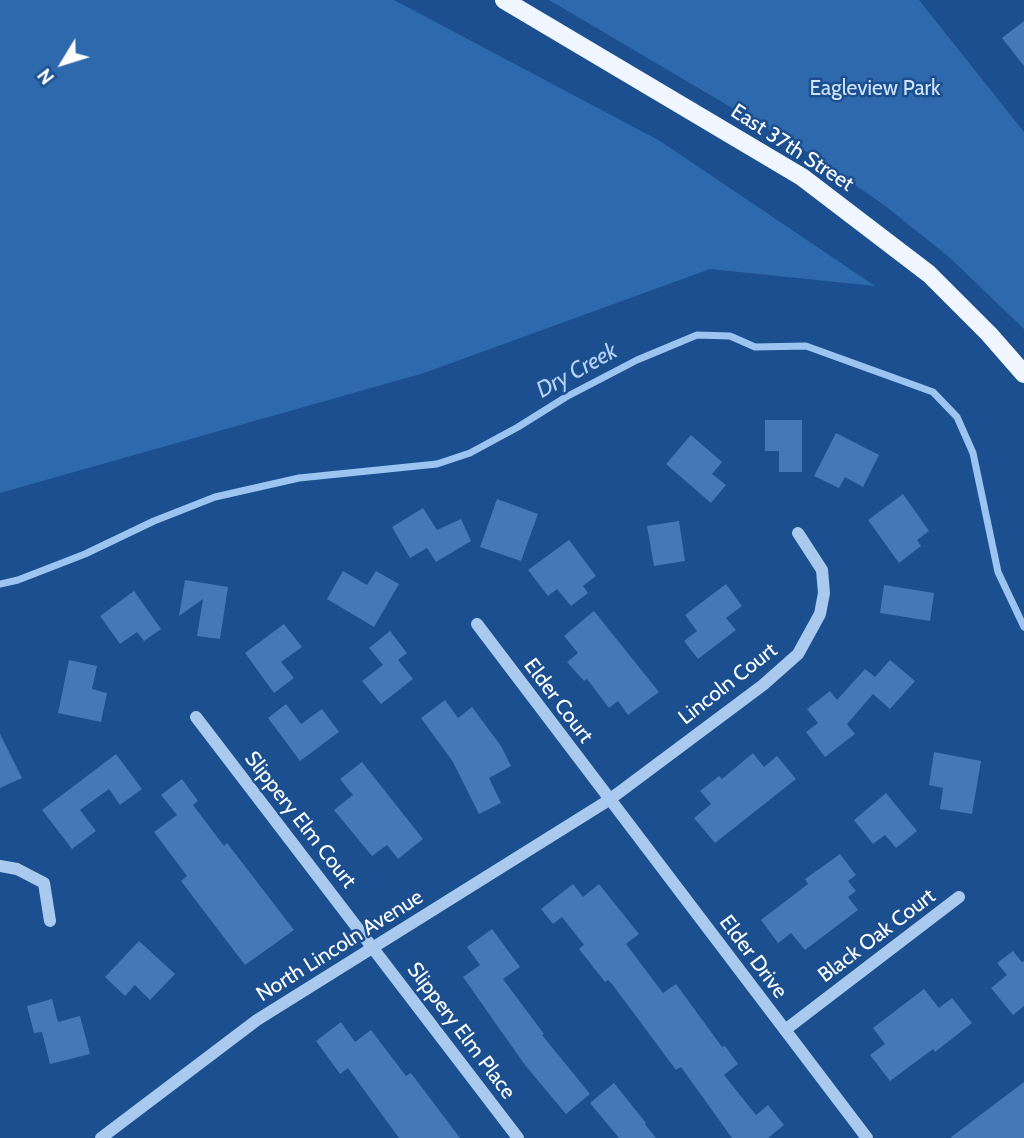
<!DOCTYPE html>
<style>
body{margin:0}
#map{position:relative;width:1024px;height:1138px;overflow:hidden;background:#1b4f8f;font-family:Cabin,sans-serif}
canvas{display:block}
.north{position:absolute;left:28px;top:28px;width:70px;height:70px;-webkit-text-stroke:5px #1b4f8f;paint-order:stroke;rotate:232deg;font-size:19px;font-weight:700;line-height:28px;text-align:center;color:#fff}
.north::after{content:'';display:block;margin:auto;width:24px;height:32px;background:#fff;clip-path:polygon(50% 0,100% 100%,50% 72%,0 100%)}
</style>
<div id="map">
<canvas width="1024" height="1138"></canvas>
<div class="north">N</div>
</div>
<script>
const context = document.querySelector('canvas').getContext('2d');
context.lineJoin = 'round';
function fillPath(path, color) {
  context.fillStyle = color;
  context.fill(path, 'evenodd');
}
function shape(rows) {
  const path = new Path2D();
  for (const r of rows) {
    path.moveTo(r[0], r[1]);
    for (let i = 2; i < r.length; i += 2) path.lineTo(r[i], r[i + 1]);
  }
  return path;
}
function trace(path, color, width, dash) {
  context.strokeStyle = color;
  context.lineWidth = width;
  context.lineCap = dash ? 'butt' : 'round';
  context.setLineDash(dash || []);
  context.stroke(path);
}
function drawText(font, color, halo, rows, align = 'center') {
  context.font = font + ' Cabin,sans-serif';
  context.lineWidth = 5;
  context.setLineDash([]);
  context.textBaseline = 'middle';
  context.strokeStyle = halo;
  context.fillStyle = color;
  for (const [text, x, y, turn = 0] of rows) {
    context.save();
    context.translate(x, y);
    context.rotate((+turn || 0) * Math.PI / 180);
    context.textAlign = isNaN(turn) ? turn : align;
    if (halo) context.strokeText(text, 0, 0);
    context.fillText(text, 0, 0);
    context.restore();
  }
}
const green = shape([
 [0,0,394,0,660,141,875,286,710,269,424,373,0,493],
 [549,0,919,0,1024,132,1024,329,949,257,884,205,812,155]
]);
const stream = shape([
 [0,584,18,580,85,554,154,521,215,497,299,478,437,464,470,453,518,427,566,397,637,360,697,335,730,336,755,347,806,346,933,392,957,417,973,453,998,572,1024,627]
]);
const building = shape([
 [1024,21,1024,66,1002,38],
 [765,420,802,420,802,472,779,472,779,451,765,451],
 [836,433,879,455,863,487,845,477,839,488,814,476],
 [691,435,722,462,712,474,726,485,711,503,666,464],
 [903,494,929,531,917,540,921,546,899,563,868,520],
 [497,499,538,514,521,561,480,547],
 [423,508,437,530,461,519,471,541,436,562,427,548,410,558,392,527],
 [679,521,685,561,654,566,647,526],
 [569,540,596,576,583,586,588,593,571,606,557,589,548,596,528,570],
 [343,571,367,585,376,571,399,584,374,627,327,599],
 [185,580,228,587,220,639,197,636,203,599,179,616],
 [726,584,742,606,726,618,736,630,698,659,684,641,697,631,685,615],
 [884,585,934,593,930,621,880,613],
 [134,591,161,629,144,641,137,632,120,644,100,616],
 [594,611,659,692,628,715,618,701,609,708,587,679,584,681,567,662,578,653,564,636],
 [284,624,302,647,281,662,294,678,274,693,245,653],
 [390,631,407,653,398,660,413,679,381,704,362,681,383,665,369,648],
 [69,660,97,666,92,689,107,693,101,722,58,713],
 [890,660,915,681,890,709,873,694,847,724,855,734,825,757,806,732,818,723,807,709,830,691,837,700,865,669,875,677],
 [445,700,458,718,472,707,501,746,511,766,489,778,501,803,479,814,453,762,421,718],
 [286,704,301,724,322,709,339,732,300,761,268,718],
 [0,734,22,778,0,788],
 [934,752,981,761,972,814,940,809,943,788,929,785],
 [753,753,764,767,777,756,796,779,715,843,694,818,711,804,700,791,719,776,722,779],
 [116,754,142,789,120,805,109,789,80,810,96,831,72,849,42,810],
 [362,762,423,839,398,859,387,845,372,856,334,810,353,795,340,779],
 [182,779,198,801,193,805,224,846,227,843,294,930,245,965,181,881,187,876,154,832,177,815,161,795],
 [886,793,917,831,896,848,885,835,873,844,854,820],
 [840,854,856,875,848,881,856,891,848,897,858,910,805,950,791,933,778,943,761,920,808,884,805,879],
 [573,884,583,897,599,884,639,934,626,944,663,993,676,984,722,1047,725,1046,738,1064,724,1075,756,1115,768,1105,784,1125,768,1138,732,1138,681,1067,676,1070,612,984,608,980,605,982,579,949,584,945,562,917,553,924,541,909],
 [492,929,520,967,503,979,544,1034,542,1035,590,1094,566,1114,525,1065,463,977,480,965,467,947],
 [139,941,175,974,150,1000,135,985,125,996,105,977],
 [1013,951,1022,962,1024,961,1024,1006,1013,1015,991,988,1007,975,997,963],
 [924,989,939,1008,952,998,972,1023,935,1052,933,1049,890,1081,870,1055,885,1044,873,1028],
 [52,999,58,1022,80,1016,90,1054,50,1064,42,1032,34,1033,27,1006],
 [341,1022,355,1042,371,1030,406,1076,411,1073,460,1138,399,1138,348,1068,340,1074,316,1041],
 [1024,1082,1024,1138,950,1138],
 [614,1083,646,1123,645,1124,656,1138,619,1138,590,1103]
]);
const minor = shape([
 [477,624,867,1138],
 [196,717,518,1138],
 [0,866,17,869,44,883,50,921],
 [785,1030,959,897],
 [101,1138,257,1020,609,800,763,685,798,654,820,614,824,593,822,570,798,533]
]);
const major = shape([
 [504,0,802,177,929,274,989,334,1024,374]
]);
const parkNames = [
 ["Eagleview Park",875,89]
];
const streetNames = [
 ["East 37th Street",792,148,33],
 ["Lincoln Court",728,684,-38],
 ["Elder Court",558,701,53],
 ["Slippery Elm Court",300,820,52],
 ["Black Oak Court",877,936,-37],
 ["North Lincoln Avenue",340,946,-32],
 ["Elder Drive",753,957,53],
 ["Slippery Elm Place",461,1031,53]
];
const waterNames = [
 ["Dry Creek",577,371,-29]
];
fillPath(green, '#2e69ad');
trace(stream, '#9cc4f0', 7);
fillPath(building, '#4478b7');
trace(minor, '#a9c9ee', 12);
trace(major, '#f0f6ff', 18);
drawText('21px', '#cfe3fa', '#1b4f8f', parkNames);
drawText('21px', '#fff', '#1b4f8f', streetNames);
drawText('italic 23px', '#b5d3f5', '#1b4f8f', waterNames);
</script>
